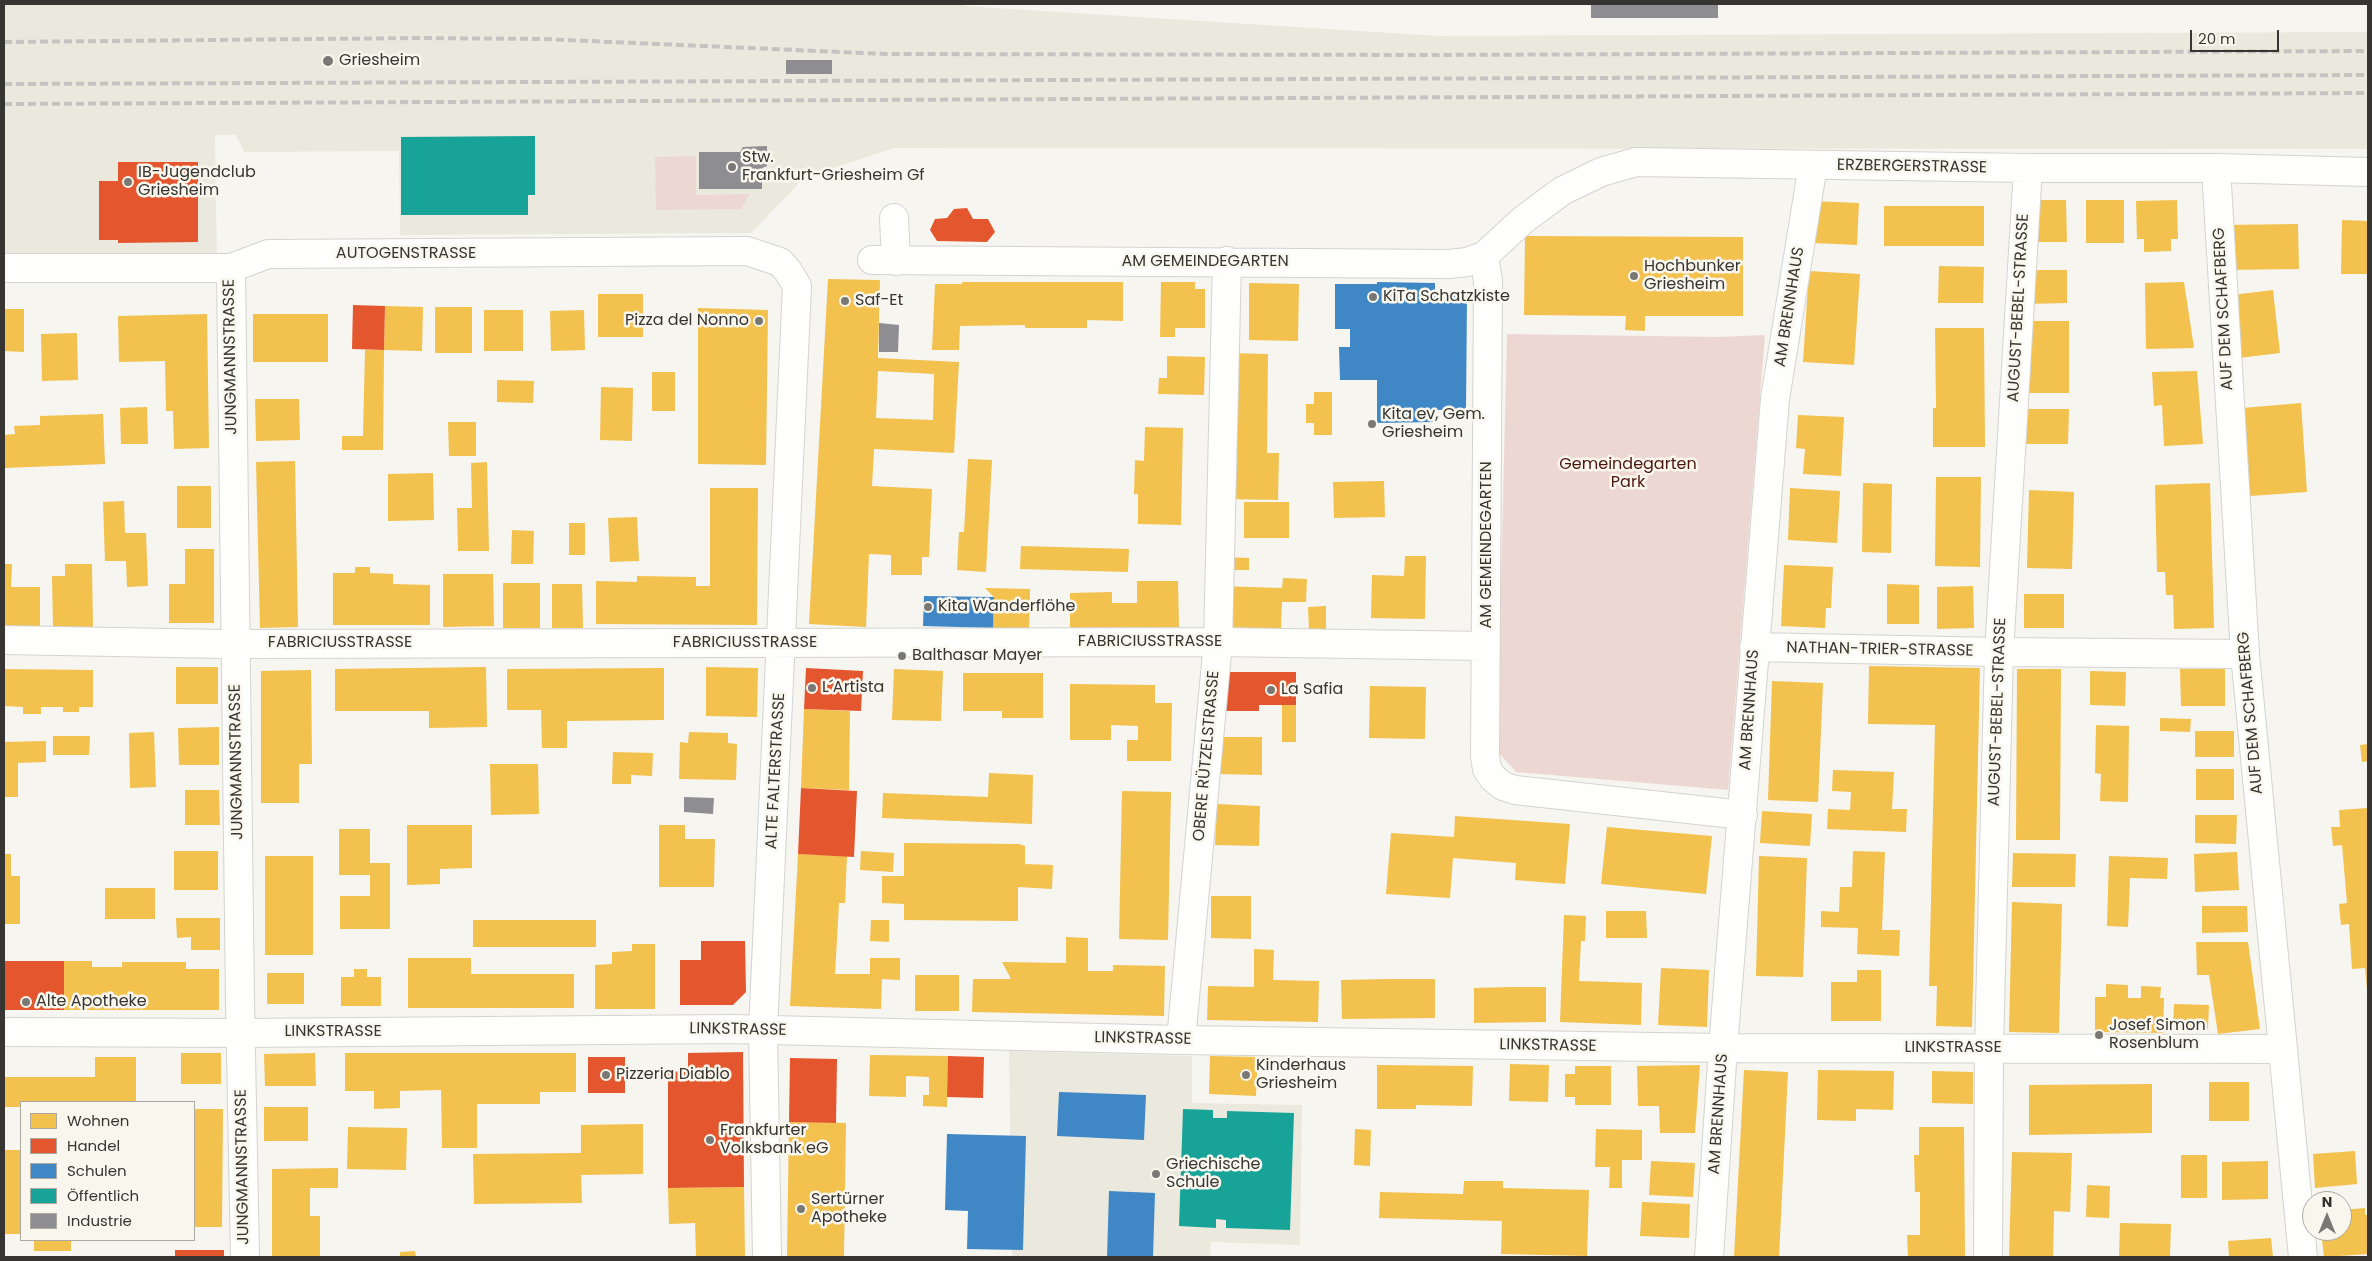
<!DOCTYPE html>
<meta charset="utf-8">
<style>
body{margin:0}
#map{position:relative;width:2372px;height:1261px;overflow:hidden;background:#f6f5f0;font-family:Poppins,sans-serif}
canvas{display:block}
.frame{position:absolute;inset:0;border:5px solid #363531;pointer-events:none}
.legend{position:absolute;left:20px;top:1101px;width:175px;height:140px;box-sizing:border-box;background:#f9f6ed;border:1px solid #aba9a2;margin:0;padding:6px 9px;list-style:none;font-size:15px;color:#363531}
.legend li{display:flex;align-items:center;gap:10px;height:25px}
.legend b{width:25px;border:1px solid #aba9a2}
.north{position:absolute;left:2302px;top:1191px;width:50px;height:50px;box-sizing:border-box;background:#f9f6ed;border:1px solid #aba9a2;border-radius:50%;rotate:0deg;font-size:14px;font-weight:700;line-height:20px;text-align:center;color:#363531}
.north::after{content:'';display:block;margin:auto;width:18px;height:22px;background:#797874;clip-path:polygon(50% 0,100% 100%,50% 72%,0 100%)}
.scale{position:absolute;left:2190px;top:30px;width:89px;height:22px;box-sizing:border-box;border:2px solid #363531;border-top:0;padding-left:6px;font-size:15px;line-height:18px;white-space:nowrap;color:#363531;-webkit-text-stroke:4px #f9f6ed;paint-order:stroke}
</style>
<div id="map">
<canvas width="2372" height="1261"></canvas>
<div class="frame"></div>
<ul class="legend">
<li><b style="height:14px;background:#f2c14e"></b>Wohnen</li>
<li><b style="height:14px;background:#e4572e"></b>Handel</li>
<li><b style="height:14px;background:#3f88c5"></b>Schulen</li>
<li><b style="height:14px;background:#17a398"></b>Öffentlich</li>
<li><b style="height:14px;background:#8d8d92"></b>Industrie</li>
</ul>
<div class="north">N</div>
<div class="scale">20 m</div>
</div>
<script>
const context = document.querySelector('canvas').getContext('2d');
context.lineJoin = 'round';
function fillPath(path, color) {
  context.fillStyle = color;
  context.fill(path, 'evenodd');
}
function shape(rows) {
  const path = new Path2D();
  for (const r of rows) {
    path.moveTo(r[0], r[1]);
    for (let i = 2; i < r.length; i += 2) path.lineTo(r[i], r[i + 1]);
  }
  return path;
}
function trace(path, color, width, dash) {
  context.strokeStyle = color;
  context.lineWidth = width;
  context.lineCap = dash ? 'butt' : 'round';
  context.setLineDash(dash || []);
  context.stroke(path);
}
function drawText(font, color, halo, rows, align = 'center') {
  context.font = font + ' Poppins,sans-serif';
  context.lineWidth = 5;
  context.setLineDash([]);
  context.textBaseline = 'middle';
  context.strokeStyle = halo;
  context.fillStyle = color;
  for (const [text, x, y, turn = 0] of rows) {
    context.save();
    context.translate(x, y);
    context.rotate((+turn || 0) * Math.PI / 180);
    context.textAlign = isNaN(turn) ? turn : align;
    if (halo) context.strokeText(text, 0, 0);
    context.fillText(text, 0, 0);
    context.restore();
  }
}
const built = shape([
 [4,4,965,4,965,6,1438,36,2368,32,2368,149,894,148,804,178,751,233,400,235,399,151,244,152,236,135,215,135,217,260,4,259],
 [1009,1051,1192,1056,1192,1103,1302,1105,1300,1245,1211,1242,1210,1257,1012,1257]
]);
const green = shape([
 [696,156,696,195,750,194,741,209,656,210,655,157],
 [1507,334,1719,337,1765,335,1728,790,1516,772,1497,751]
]);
const homes = shape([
 [2029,200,2066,200,2067,242,2029,242],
 [2086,200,2124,200,2124,243,2086,243],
 [2177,200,2178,239,2171,239,2171,251,2144,252,2144,239,2137,239,2136,201],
 [1813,201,1859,203,1857,245,1812,243],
 [1884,206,1984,206,1984,246,1884,246],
 [2342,220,2368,221,2368,274,2341,274],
 [2298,224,2299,269,2225,270,2224,225],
 [1525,236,1743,237,1743,316,1645,316,1645,331,1625,330,1626,316,1524,315],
 [1939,266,1984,267,1983,303,1938,303],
 [2025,270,2067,270,2067,303,2025,304],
 [1809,271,1860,274,1854,365,1803,362],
 [828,279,880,280,878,358,959,362,954,453,874,449,872,486,932,489,929,557,922,557,922,575,891,575,891,555,869,554,866,627,809,624],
 [878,371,934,374,933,420,876,418],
 [962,282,1123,282,1123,321,1087,320,1087,328,1025,328,1025,325,960,326,959,350,932,350,935,284,962,284],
 [1161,282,1195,282,1195,289,1205,289,1205,328,1175,328,1175,337,1160,337],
 [2184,282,2194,348,2146,349,2145,283],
 [1249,283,1299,284,1298,341,1249,340],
 [2273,290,2280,353,2239,358,2232,295],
 [598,294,643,294,643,337,598,337],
 [385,306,423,307,422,351,384,350,383,450,342,450,342,436,363,436,365,350,384,350],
 [435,307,472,307,472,353,435,353],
 [698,308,768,310,766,465,698,464],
 [4,309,24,309,24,352,4,351],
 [484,310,523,310,523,351,484,351],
 [584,310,585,350,551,351,550,311],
 [207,314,209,448,174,449,173,411,166,411,165,361,119,362,118,316],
 [253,314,328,314,328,362,253,362],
 [2025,321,2069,321,2069,393,2025,393],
 [1935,328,1984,328,1985,447,1933,447,1933,408,1936,408],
 [77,333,78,380,42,381,41,334],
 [1228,353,1268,354,1267,453,1279,453,1278,500,1224,499],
 [1167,356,1205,357,1204,395,1158,394,1159,378,1167,378],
 [2197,371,2203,444,2164,446,2162,405,2154,406,2152,372],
 [652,372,675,372,675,411,652,411],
 [497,380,534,381,533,403,497,402],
 [601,387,633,388,632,441,600,440],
 [1314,392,1332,392,1332,435,1314,435,1314,423,1306,423,1306,404,1314,404],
 [255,399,299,399,300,440,256,441],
 [2301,403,2307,492,2250,496,2243,408],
 [147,407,148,444,121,444,120,408],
 [2027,409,2069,409,2068,444,2026,444],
 [103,414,105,464,5,468,4,435,15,434,14,426,40,425,40,416],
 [1798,415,1844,417,1841,476,1803,474,1805,449,1796,448],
 [448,422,476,422,476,456,449,456],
 [1145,427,1183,428,1181,525,1138,524,1138,494,1134,494,1135,460,1144,461],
 [968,459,992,460,986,572,957,570,959,532,964,532],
 [295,461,298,627,260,628,256,462],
 [487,462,489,551,458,551,457,508,472,508,471,463],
 [433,473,434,520,388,521,388,474],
 [1936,477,1981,477,1980,567,1935,566],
 [1384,481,1385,517,1334,518,1333,482],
 [1863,483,1892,484,1891,553,1862,552],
 [2210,483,2214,628,2174,629,2173,595,2166,595,2165,572,2157,572,2155,485],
 [177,486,211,486,211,528,177,528],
 [710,488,758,488,757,625,596,624,596,581,637,582,637,576,696,577,696,586,710,586],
 [1790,488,1840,491,1837,543,1788,540],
 [2029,490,2074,492,2072,569,2027,568],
 [124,501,125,533,146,533,148,586,127,587,126,561,105,561,103,502],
 [1244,502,1289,502,1289,538,1244,538],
 [637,517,639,561,610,562,608,518],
 [569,523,585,523,585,555,569,555],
 [512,530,534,531,533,564,511,564],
 [1021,546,1129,549,1128,572,1020,569],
 [185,549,214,549,214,623,169,623,169,584,185,584],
 [1405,556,1426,556,1425,619,1371,618,1372,575,1404,576],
 [1223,557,1249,558,1249,570,1223,570],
 [4,564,12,564,11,587,40,587,40,628,4,628],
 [65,564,92,564,93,627,53,628,52,576,65,576],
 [1784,565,1833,567,1831,608,1826,608,1825,628,1781,626],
 [355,567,370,567,370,573,393,574,393,584,430,585,430,625,333,625,333,573,355,573],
 [443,574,493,574,494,626,443,627],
 [1283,578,1307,579,1306,602,1282,602,1281,629,1219,627,1220,586,1282,588],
 [1137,581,1178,581,1179,627,1070,628,1070,593,1112,592,1112,603,1137,603],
 [503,583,540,583,540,628,503,628],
 [552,584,582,584,583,628,552,628],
 [1887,584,1919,585,1919,624,1887,624],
 [1973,586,1974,628,1937,629,1937,587],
 [985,588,1030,589,1029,629,993,628,994,597],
 [2024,594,2064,594,2064,628,2024,628],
 [1326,606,1326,631,1309,631,1308,607],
 [1869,666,1980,668,1972,1027,1936,1026,1937,986,1929,986,1935,725,1868,724],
 [176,667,218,667,218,704,176,704],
 [486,667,487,727,429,728,429,711,335,711,335,669],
 [706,667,758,668,757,717,706,716],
 [664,668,664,720,567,721,567,748,542,748,541,710,507,710,507,669],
 [4,669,93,670,93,707,79,707,79,712,63,712,63,707,41,707,41,714,23,714,23,707,4,706],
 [894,669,943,671,941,721,892,720],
 [2017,669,2061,669,2060,840,2016,840],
 [2180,669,2225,669,2225,706,2181,706],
 [311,670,312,764,299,764,299,803,261,803,261,671],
 [2090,671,2126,672,2125,706,2090,705],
 [963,673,1043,673,1043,718,1002,718,1002,711,963,711],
 [1772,681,1823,683,1818,802,1768,800],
 [1070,684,1155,685,1155,703,1172,703,1171,761,1127,761,1127,740,1138,740,1138,726,1111,725,1111,740,1070,740],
 [1370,686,1426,687,1425,739,1369,738],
 [1282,705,1296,705,1296,742,1282,742],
 [804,709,850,711,849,790,801,788],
 [2160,718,2191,719,2190,732,2160,731],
 [2096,725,2129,726,2128,802,2100,801,2101,774,2095,773],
 [219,727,219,765,179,765,178,728],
 [2195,731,2234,731,2234,757,2195,757],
 [154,732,156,787,130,788,129,733],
 [689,732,728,733,728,743,737,744,736,780,679,779,680,742,688,743],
 [53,736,90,736,89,755,53,755],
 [1217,737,1262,737,1262,775,1216,774],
 [46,741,46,762,18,763,18,797,4,797,4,742],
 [2368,744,2368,761,2362,762,2360,745],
 [613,752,653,753,652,776,631,775,631,784,612,784],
 [490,764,538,764,539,814,491,815],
 [2196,769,2234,769,2234,800,2196,800],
 [1833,770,1894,772,1892,809,1907,809,1906,832,1827,829,1828,809,1850,810,1851,792,1832,791],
 [989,773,1033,775,1032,824,882,818,883,793,988,797],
 [185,790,219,790,220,825,185,825],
 [1122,791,1171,792,1168,940,1119,939],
 [1217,804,1260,806,1259,846,1215,845],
 [2368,808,2368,989,2367,989,2365,968,2352,969,2349,924,2341,925,2339,904,2347,903,2342,845,2333,846,2331,827,2340,827,2339,810],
 [1762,811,1812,814,1810,846,1760,843],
 [2195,815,2237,815,2236,844,2195,843],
 [1455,816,1570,824,1565,884,1515,880,1516,863,1453,858,1450,898,1386,894,1391,833,1454,837],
 [407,825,472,825,472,868,440,869,440,884,407,885],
 [659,825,685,825,685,839,715,839,714,887,659,887],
 [1607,827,1712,836,1706,894,1601,884],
 [339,829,370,829,370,863,390,863,390,929,340,929,340,896,370,896,370,875,339,875],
 [904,843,1019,844,1025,846,1025,864,1053,865,1052,889,1018,887,1018,921,904,920,904,904,882,903,882,876,904,876],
 [174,851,218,851,218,890,174,890],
 [861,851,894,853,893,872,860,870],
 [1853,851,1885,852,1882,930,1900,930,1899,956,1857,954,1858,928,1821,927,1821,911,1839,912,1840,887,1852,887],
 [2237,852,2239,890,2195,892,2194,854],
 [2013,853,2076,854,2075,887,2012,887],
 [4,854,11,854,11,876,20,876,20,924,4,924],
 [798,854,847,856,845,903,839,903,835,974,870,974,870,958,900,958,900,980,882,979,881,1009,790,1006],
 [265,856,313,856,313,955,265,955],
 [1759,856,1807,858,1803,977,1756,976],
 [2109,856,2168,858,2167,879,2130,878,2128,927,2107,926],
 [105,888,155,888,155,919,105,919],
 [1211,896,1251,896,1251,939,1211,938],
 [2012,902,2062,904,2059,1033,2009,1032],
 [2202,906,2247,906,2248,932,2202,933],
 [1606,911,1646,911,1647,938,1606,938],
 [1564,915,1586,916,1585,941,1581,941,1579,981,1642,983,1641,1025,1560,1022],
 [176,918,220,918,220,950,191,950,191,937,177,938],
 [473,920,596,920,596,947,473,947],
 [871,920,889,920,889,942,870,941],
 [1066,937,1088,938,1088,971,1113,971,1113,965,1165,966,1164,1016,972,1012,973,979,1011,979,1002,962,1066,963],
 [2196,942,2248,942,2260,1029,2218,1034,2209,975,2197,975],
 [632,944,655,944,655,1009,595,1009,595,965,612,964,612,952,632,951],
 [1254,949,1274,950,1273,980,1319,981,1318,1022,1207,1020,1208,986,1254,987],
 [408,958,471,958,471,974,574,974,574,1008,408,1008],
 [64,961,92,961,92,967,122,967,122,962,186,962,186,969,219,969,219,1010,64,1010],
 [1661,968,1709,970,1707,1027,1658,1025],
 [354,969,367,969,367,977,381,977,381,1006,341,1006,341,977,354,977],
 [1857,970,1881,970,1881,1021,1831,1021,1831,982,1857,982],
 [267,973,304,973,304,1004,267,1004],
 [915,975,959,975,959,1011,915,1011],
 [1388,979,1435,979,1435,1018,1342,1019,1341,980],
 [2106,984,2128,985,2128,998,2141,998,2141,986,2161,987,2160,998,2164,998,2163,1033,2095,1032,2095,997,2106,997],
 [1510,987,1546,987,1546,1022,1474,1023,1474,988],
 [2174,1004,2209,1005,2208,1029,2173,1029],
 [181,1053,221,1053,221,1084,181,1084],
 [315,1053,316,1086,265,1086,264,1054],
 [345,1053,576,1053,576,1092,540,1092,540,1104,477,1104,477,1148,442,1148,441,1090,400,1091,400,1108,374,1109,374,1091,345,1091],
 [870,1055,948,1056,947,1107,923,1106,923,1095,929,1095,929,1077,906,1076,906,1097,869,1096],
 [1210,1056,1258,1057,1256,1096,1209,1094],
 [95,1057,136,1057,136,1102,21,1102,21,1107,4,1107,4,1077,95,1077],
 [1510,1064,1549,1065,1548,1102,1509,1101],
 [1377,1065,1473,1066,1472,1106,1416,1105,1416,1109,1377,1109],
 [1700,1065,1695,1133,1660,1133,1659,1106,1638,1106,1637,1066],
 [1575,1066,1611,1066,1611,1105,1575,1105,1575,1097,1565,1097,1565,1074,1575,1074],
 [1744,1070,1788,1072,1779,1257,1734,1257],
 [1818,1070,1894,1071,1893,1110,1856,1109,1856,1121,1817,1120],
 [1932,1071,1973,1072,1973,1104,1932,1103],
 [2209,1082,2249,1082,2249,1121,2209,1121],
 [2152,1084,2152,1133,2029,1135,2029,1085],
 [264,1107,308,1107,308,1141,264,1141],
 [194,1109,223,1109,222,1227,194,1227],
 [789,1122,846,1123,844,1257,787,1257],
 [643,1124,643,1174,581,1175,582,1203,474,1204,473,1154,581,1153,581,1125],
 [348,1127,407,1128,406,1170,347,1169],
 [1919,1127,1964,1127,1965,1257,1908,1257,1907,1235,1920,1235,1920,1192,1915,1192,1914,1155,1919,1155],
 [1355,1129,1371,1130,1370,1166,1354,1165],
 [1596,1129,1642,1130,1642,1160,1622,1160,1622,1188,1609,1188,1610,1167,1595,1167],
 [4,1150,21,1150,21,1234,4,1234],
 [2355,1151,2357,1184,2315,1188,2313,1154],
 [2012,1152,2072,1153,2070,1212,2054,1211,2053,1257,2009,1257],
 [2181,1155,2207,1155,2207,1198,2181,1198],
 [1651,1161,1695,1163,1693,1197,1649,1195],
 [2268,1161,2268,1199,2222,1200,2222,1162],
 [338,1168,338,1188,310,1188,310,1216,320,1216,320,1257,272,1257,272,1169],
 [1464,1181,1503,1181,1503,1188,1589,1190,1587,1256,1501,1254,1502,1221,1379,1218,1380,1192,1463,1194],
 [2087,1185,2110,1186,2109,1218,2086,1217],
 [744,1187,745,1257,696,1257,695,1223,669,1224,668,1188],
 [1642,1202,1690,1204,1689,1238,1640,1236],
 [2365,1208,2365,1215,2368,1215,2368,1254,2324,1257,2321,1231,2342,1231,2342,1210],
 [2120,1223,2171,1224,2170,1257,2119,1257],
 [2271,1238,2273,1257,2229,1257,2228,1241],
 [34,1240,71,1240,71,1251,34,1251],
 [415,1251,416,1257,400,1257,400,1252]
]);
const shops = shape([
 [118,162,198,162,198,242,118,243,118,240,99,240,99,181,118,181],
 [967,208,973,219,988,219,995,232,987,242,937,241,930,230,935,219,947,218,954,209],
 [353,305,385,306,384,350,352,349],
 [806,668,863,671,861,711,804,709],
 [1217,672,1296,672,1296,705,1259,705,1259,711,1217,711],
 [801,788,857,791,854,857,798,854],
 [701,941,745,941,746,992,733,1005,680,1005,680,960,701,960],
 [4,961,64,961,64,1010,4,1010],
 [743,1052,744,1187,668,1188,668,1072,688,1071,688,1053],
 [948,1056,984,1057,983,1098,947,1097],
 [588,1057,625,1057,625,1093,588,1093],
 [790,1058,837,1059,836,1123,789,1122],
 [175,1250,224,1250,224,1257,175,1257]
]);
const schools = shape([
 [1377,282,1435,283,1435,294,1467,294,1466,410,1436,410,1435,422,1377,423,1377,380,1340,380,1339,347,1350,347,1350,329,1335,329,1335,284,1377,284],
 [924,596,994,597,993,628,923,626],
 [1059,1092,1146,1095,1144,1140,1057,1136],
 [947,1134,1026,1136,1023,1250,967,1249,968,1211,945,1210],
 [1109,1191,1155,1193,1153,1257,1107,1257]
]);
const public = shape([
 [535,136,535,195,528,195,528,215,401,215,401,137],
 [1183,1109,1213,1110,1213,1118,1227,1118,1227,1111,1294,1113,1290,1230,1226,1228,1226,1220,1216,1219,1216,1228,1179,1226]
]);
const industry = shape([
 [1591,4,1718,4,1718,18,1591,18],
 [786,60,832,60,832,74,786,74],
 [767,146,767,166,762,168,762,189,699,189,699,152,740,152,743,147],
 [879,323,899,325,898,352,879,352],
 [684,797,714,798,713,814,684,812]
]);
const minor = shape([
 [2216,168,2245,654,2303,1257],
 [894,218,896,261],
 [1484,256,1488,281,1485,756,1487,769,1493,778,1503,786,1515,790,1743,815],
 [872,260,1449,264,1467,262,1484,256,1523,220,1562,191,1601,172,1636,162,2028,168,2216,168,2368,172],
 [4,268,231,268,268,254,747,251,780,262,788,271,797,286,763,1030,767,1257],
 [231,268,240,1002,245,1257],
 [4,640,225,644,1218,642,1486,646],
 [1754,647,1999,652,2245,654],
 [4,1032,241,1033,731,1029,1181,1040,1723,1048,2283,1049],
 [1181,1040,1218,642,1227,261],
 [1709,1257,1723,1048,1775,399,1813,165],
 [1988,1257,1989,1048,1999,652,2028,168]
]);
const rail = shape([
 [4,42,420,38,544,39,886,54,1428,55,2368,51],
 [4,84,2368,75],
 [4,104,2368,93]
]);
const markers = [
 [328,61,6,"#797874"],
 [732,167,5,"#797874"],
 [128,182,5,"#797874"],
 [1634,276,5,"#797874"],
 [1373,297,5,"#797874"],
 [845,301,5,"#797874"],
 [759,321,5,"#797874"],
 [1372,424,5,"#797874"],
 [928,607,5,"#797874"],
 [902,656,5,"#797874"],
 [812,688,5,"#797874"],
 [1271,690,5,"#797874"],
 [26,1002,5,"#797874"],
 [2099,1035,5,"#797874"],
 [606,1075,5,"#797874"],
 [1246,1075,5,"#797874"],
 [710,1140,5,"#797874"],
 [1156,1174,5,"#797874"],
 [801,1209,5,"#797874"]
];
const poiNames = [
 ["Griesheim",339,61],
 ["Stw.",742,158],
 ["Frankfurt-Griesheim Gf",742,176],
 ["IB-Jugendclub",138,173],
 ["Griesheim",138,191],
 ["Hochbunker",1644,267],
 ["Griesheim",1644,285],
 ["KiTa Schatzkiste",1383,297],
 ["Saf-Et",855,301],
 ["Pizza del Nonno",749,321,"right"],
 ["Kita ev, Gem.",1382,415],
 ["Griesheim",1382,433],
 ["Kita Wanderflöhe",938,607],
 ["Balthasar Mayer",912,656],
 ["L´Artista",822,688],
 ["La Safia",1281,690],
 ["Alte Apotheke",36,1002],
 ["Josef Simon",2109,1026],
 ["Rosenblum",2109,1044],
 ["Kinderhaus",1256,1066],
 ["Griesheim",1256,1084],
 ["Pizzeria Diablo",616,1075],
 ["Frankfurter",720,1131],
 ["Volksbank eG",720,1149],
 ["Griechische",1166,1165],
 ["Schule",1166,1183],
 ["Sertürner",811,1200],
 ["Apotheke",811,1218]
];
const streetNames = [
 ["ERZBERGERSTRASSE",1912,167,1],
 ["AUTOGENSTRASSE",406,254],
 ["AM GEMEINDEGARTEN",1205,262],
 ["AM BRENNHAUS",1790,307,-81],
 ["AUGUST-BEBEL-STRASSE",2019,308,-87],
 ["AUF DEM SCHAFBERG",2224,309,-93],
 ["JUNGMANNSTRASSE",231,357,-91],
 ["AM GEMEINDEGARTEN",1487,545,-90],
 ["FABRICIUSSTRASSE",1150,642],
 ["FABRICIUSSTRASSE",340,643],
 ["FABRICIUSSTRASSE",745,643],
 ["NATHAN-TRIER-STRASSE",1880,650,1],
 ["AM BRENNHAUS",1750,710,-86],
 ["AUGUST-BEBEL-STRASSE",1998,712,-88],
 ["AUF DEM SCHAFBERG",2251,713,-95],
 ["OBERE RÜTZELSTRASSE",1207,756,-85],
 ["JUNGMANNSTRASSE",237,762,-91],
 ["ALTE FALTERSTRASSE",776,771,-87],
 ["LINKSTRASSE",738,1030,1],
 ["LINKSTRASSE",333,1032],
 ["LINKSTRASSE",1143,1039,1],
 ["LINKSTRASSE",1548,1046,1],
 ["LINKSTRASSE",1953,1048],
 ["AM BRENNHAUS",1719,1114,-86],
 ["JUNGMANNSTRASSE",243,1167,-91]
];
const parkNames = [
 ["Gemeindegarten",1628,465],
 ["Park",1628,483]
];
fillPath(built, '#ebe9dd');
fillPath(green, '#edd7d2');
fillPath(homes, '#f2c14e');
fillPath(shops, '#e4572e');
fillPath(schools, '#3f88c5');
fillPath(public, '#17a398');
fillPath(industry, '#8d8d92');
trace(minor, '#d3d3cf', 30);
trace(minor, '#fefefd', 28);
trace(rail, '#c3c3c2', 4, [8, 4]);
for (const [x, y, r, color] of markers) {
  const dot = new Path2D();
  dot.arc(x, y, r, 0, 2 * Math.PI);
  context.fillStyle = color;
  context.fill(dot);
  trace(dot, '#f9f6ed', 2);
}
drawText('16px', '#363531', '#f9f6ed', poiNames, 'left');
drawText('16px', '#363531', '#f9f6ed', streetNames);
drawText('16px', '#4b150f', '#f9f6ed', parkNames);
</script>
